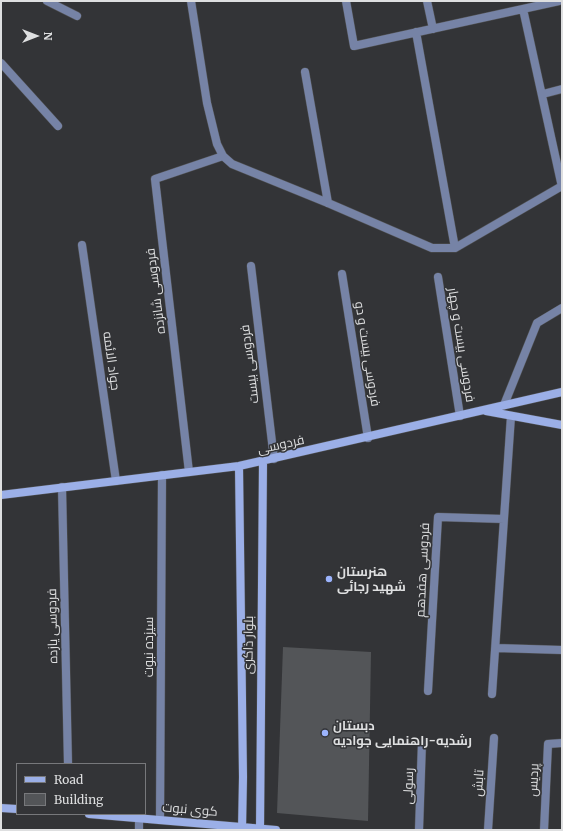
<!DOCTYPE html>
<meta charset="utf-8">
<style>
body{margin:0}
#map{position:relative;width:563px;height:831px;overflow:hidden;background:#333437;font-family:Merriweather,serif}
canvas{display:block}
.frame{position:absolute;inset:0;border:2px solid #dedfe0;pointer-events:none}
.legend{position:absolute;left:16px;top:763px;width:130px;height:52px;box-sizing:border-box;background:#333437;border:1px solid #77787b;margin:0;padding:5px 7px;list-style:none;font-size:12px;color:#dedfe0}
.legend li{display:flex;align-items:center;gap:8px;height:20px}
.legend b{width:20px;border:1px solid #77787b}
.north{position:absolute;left:16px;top:16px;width:40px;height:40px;-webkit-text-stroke:3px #333437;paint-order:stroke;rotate:90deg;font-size:11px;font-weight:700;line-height:16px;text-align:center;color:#dedfe0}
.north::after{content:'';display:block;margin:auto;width:14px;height:18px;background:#dedfe0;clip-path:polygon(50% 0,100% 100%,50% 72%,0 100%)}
</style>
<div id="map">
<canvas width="563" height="831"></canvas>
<div class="frame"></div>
<ul class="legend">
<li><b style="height:5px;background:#9bafe7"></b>Road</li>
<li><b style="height:11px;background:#535558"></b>Building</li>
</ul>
<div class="north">N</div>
</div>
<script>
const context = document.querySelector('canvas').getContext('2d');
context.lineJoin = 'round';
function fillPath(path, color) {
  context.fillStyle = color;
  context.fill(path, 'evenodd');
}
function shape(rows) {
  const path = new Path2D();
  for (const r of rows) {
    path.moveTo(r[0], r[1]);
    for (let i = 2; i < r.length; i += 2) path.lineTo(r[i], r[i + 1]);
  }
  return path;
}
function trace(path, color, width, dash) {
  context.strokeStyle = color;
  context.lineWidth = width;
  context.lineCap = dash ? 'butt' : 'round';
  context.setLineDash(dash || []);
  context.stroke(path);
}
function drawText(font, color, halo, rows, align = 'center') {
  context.font = font + ' Merriweather,Cairo,serif';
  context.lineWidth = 3;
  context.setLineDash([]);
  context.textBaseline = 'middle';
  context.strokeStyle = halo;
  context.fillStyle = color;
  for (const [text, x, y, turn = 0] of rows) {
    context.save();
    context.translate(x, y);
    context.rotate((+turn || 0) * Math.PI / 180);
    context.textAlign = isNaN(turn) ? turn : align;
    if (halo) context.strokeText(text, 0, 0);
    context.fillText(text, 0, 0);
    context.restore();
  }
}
const building = shape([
 [283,647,371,652,368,821,277,813]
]);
const lane = shape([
 [488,830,494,738]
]);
const street = shape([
 [47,1,77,16],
 [191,1,207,103,217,144,223,156,232,164,328,203,432,248,455,248,562,186],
 [346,1,354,46,559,1],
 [427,1,433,29],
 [523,9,562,187],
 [416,32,455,248],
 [1,63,58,126],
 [305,72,328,203],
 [543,94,562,89],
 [82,245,116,481],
 [251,266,274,459],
 [342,274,368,438],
 [438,277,460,416],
 [504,405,537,323,562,308],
 [189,472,155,179,223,156],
 [62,487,68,764],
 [496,648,562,650],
 [428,691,438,517,504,519],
 [492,694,511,416],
 [139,818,139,830],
 [160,820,162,475],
 [419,830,422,742],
 [544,830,548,744,562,743]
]);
const secondary = shape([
 [486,411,562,425],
 [239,466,243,777,242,830],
 [1,495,239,466,562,392],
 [1,808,17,809],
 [89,814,276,830],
 [260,830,263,461]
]);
const markers = [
 [329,579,4,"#9cb4fd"],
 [325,733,4,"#9cb4fd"]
];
const streetNames = [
 ["فردوسی شانزده",156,291,-97],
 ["فردوسی بیست و چهار",461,345,81],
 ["فردوسی بیست و دو",367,354,81],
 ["جواد الائمه",111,361,82],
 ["فردوسی بیست",250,364,-97],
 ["فردوسی",281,445,-12],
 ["فردوسی هفدهم",423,570,-87],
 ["فردوسی یازده",53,626,-91],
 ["بلوار ذاکری",249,645,-89],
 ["سیزده نبوت",149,647,-90],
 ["پردیس",534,780,-87],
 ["تابش",479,783,-86],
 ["رسولی",409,786,-88],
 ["کوی نبوت",190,810,5]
];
const poiNames = [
 ["هنرستان",337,572],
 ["شهید رجائی",337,587],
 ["دبستان",333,726],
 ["رشدیه-راهنمایی جوادیه",333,741]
];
fillPath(building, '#535558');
trace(lane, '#525355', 9);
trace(street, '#525355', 9);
trace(secondary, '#525355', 9);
trace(lane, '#7683a6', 8);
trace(street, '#7683a6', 8);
trace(secondary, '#9bafe7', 8);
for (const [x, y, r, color] of markers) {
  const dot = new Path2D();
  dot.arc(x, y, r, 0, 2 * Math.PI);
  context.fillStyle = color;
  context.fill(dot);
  trace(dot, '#333437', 1.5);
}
drawText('13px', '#dedfe0', '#333437', streetNames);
drawText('bold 13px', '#dedfe0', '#333437', poiNames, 'left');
</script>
